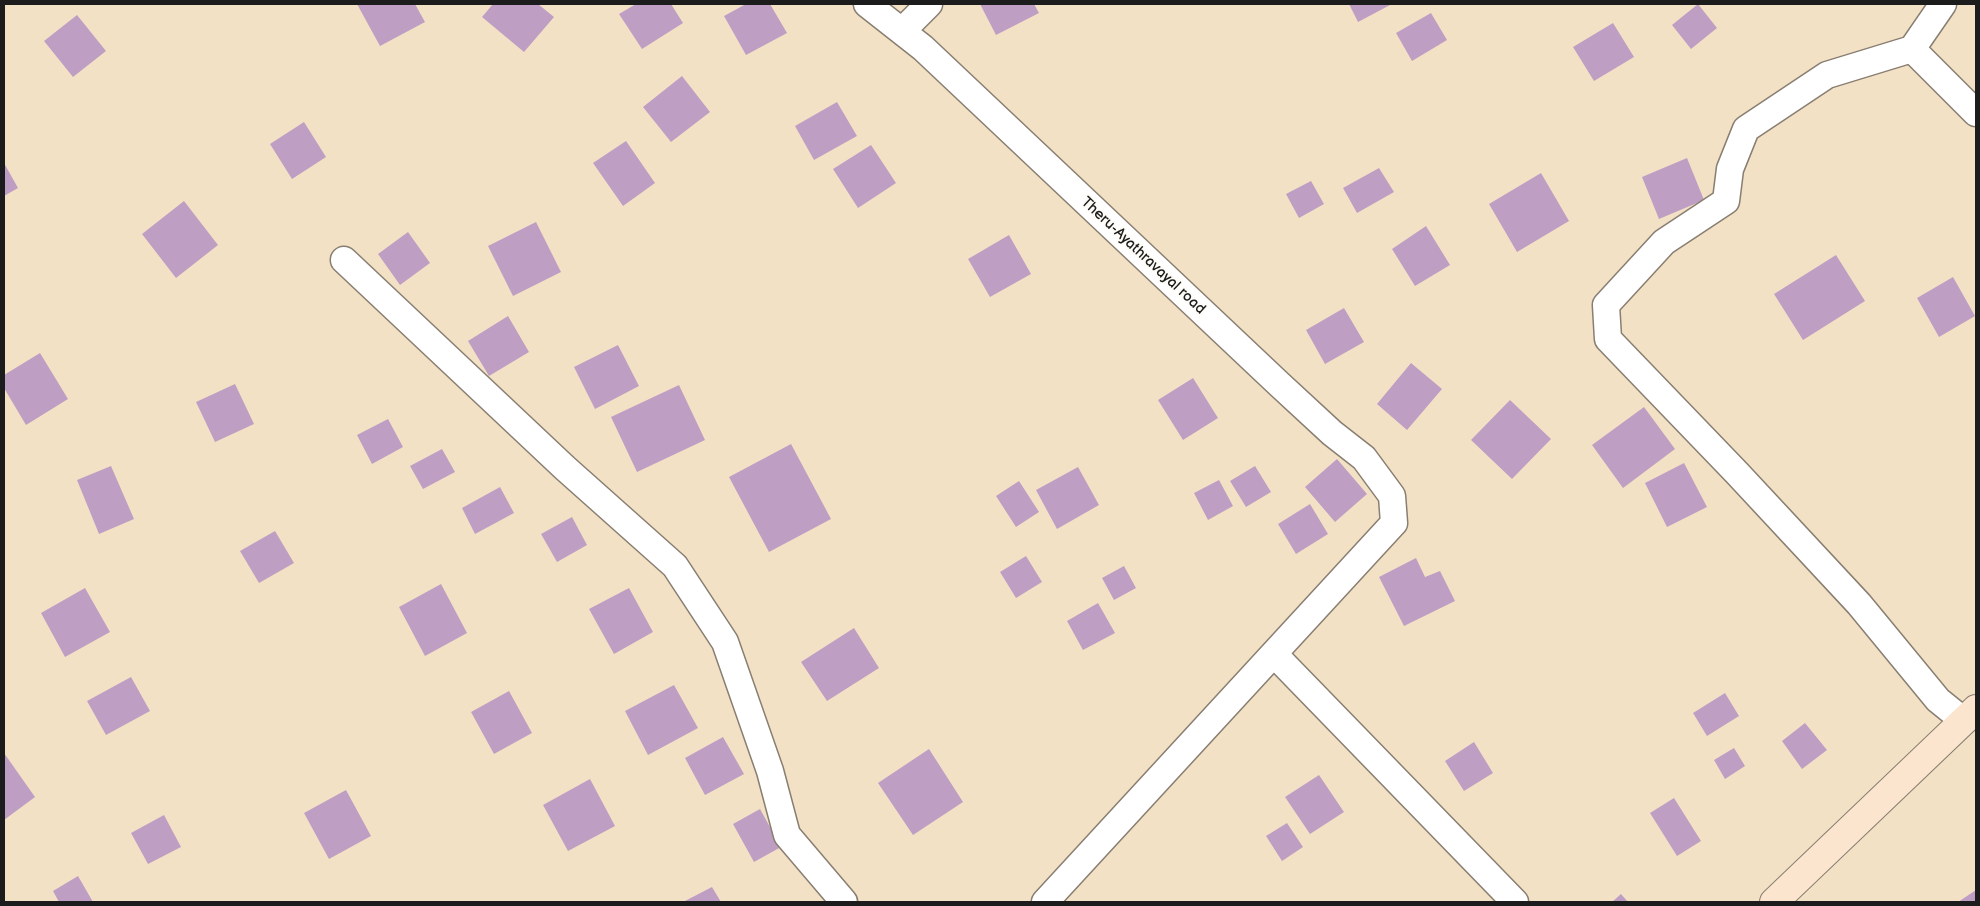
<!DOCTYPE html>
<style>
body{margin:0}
#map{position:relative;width:1980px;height:906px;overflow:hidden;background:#f3e1c6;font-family:"Balsamiq Sans",sans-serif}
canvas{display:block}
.frame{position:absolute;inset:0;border:5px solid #1c1c1c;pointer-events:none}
</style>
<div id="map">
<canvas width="1980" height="906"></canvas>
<div class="frame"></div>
</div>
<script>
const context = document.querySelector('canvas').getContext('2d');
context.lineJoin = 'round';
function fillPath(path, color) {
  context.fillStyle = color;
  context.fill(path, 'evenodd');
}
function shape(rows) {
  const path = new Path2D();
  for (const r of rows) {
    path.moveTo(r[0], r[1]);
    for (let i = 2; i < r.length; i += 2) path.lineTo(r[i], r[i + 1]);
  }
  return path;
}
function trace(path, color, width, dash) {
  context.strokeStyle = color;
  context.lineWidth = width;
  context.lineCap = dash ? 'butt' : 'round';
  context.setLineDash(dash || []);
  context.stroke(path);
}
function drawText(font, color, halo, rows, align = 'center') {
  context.font = font + ' "Balsamiq Sans",sans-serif';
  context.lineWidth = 4;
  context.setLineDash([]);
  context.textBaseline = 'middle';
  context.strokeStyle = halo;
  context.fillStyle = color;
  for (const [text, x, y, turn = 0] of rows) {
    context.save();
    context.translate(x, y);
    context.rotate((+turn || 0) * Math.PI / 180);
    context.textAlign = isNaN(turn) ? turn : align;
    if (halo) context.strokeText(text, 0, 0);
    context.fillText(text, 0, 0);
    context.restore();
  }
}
const building = shape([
 [357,4,415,4,425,22,380,46],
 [493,4,538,4,554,17,524,52,482,17],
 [636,4,671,4,683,23,642,49,619,14],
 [746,4,770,4,787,33,746,55,724,16],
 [980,4,1034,4,1039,13,996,35],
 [1349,4,1392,4,1358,22],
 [1698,4,1717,28,1691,49,1672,25],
 [1431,13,1447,40,1412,61,1396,33],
 [77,15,106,51,73,77,44,41],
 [1613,23,1634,57,1594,81,1573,47],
 [682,76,710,112,671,142,643,107],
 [837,102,857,136,814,160,795,126],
 [304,122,326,157,292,179,270,144],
 [626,141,655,183,623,206,593,163],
 [871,145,896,183,858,208,833,169],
 [1687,158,1704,200,1659,219,1642,177],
 [4,163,18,188,4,196],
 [1379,168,1394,192,1357,213,1343,188],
 [1541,173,1569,221,1517,252,1489,204],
 [1311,181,1324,204,1299,218,1286,194],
 [184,201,218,245,176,278,142,234],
 [536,222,561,272,513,296,488,246],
 [1426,226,1450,265,1415,286,1392,249],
 [408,232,430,263,400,285,378,254],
 [1009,235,1031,274,990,297,968,259],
 [1836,255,1865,301,1803,340,1774,294],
 [1953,277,1975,316,1939,337,1917,298],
 [1344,308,1364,342,1325,364,1306,330],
 [508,316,529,352,489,376,468,341],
 [618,345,639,386,595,409,574,367],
 [40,353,68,399,26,425,4,388,4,375],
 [1411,363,1442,389,1407,430,1377,404],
 [1193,378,1218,418,1183,440,1158,400],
 [235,384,254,424,215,442,196,402],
 [679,385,705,440,637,472,611,417],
 [1510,400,1551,439,1512,479,1471,440],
 [1644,407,1675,449,1623,488,1592,445],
 [388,419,403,447,372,464,357,435],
 [791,444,831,519,769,552,729,477],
 [442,449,455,472,423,489,410,466],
 [1337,459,1367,494,1335,522,1305,487],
 [1684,463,1707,507,1667,527,1645,483],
 [111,466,134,519,99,534,77,480],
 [1255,466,1271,492,1246,507,1230,481],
 [1078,467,1099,505,1057,529,1036,490],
 [1219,480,1233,506,1208,520,1194,493],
 [1019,481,1039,512,1016,527,996,496],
 [500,487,514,513,475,534,462,508],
 [1310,504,1328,534,1296,554,1278,524],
 [572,517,587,545,557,562,541,534],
 [275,531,294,563,259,583,240,551],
 [1026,556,1042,582,1016,598,1000,572],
 [1416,558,1425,577,1440,571,1455,601,1404,626,1379,577],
 [1124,566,1136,588,1114,600,1102,578],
 [441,584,467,633,425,656,399,607],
 [85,588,110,632,65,657,41,613],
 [629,588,653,632,614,654,589,609],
 [1098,603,1115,633,1083,650,1067,621],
 [854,628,879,668,827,701,801,662],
 [131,677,150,711,106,735,87,701],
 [674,685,698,728,648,755,625,711],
 [509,691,532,733,494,754,471,712],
 [1725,693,1739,716,1707,736,1693,713],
 [1805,723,1827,750,1802,769,1782,741],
 [723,737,744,774,705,795,685,758],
 [1474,742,1493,773,1464,791,1445,761],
 [1734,748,1745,766,1725,779,1714,760],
 [929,749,963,802,913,835,878,783],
 [4,753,35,797,4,820],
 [1319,775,1344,812,1310,834,1285,797],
 [590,779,615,826,568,851,543,805],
 [346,790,371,836,329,859,304,813],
 [1674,798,1701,841,1677,856,1650,813],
 [760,809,781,847,754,862,733,824],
 [164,815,181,847,148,864,131,833],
 [1287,823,1303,847,1282,861,1266,836],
 [78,876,93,902,59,902,53,891],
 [712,887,721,902,683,902],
 [1976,890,1976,902,1958,902],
 [1621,894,1628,902,1612,902]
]);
const street = shape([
 [867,4,923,48,1279,384,1332,433,1364,458,1392,496,1394,523,1045,902],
 [1943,4,1912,49,1976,113],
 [902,31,929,4],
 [1912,49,1827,75,1746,129,1730,169,1726,201,1664,242,1606,305,1608,339,1737,473,1859,604,1938,700,1964,721],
 [344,260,565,468,675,566,725,642,770,771,787,835,844,902],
 [1274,654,1515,902]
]);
const secondary = shape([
 [1774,902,1976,709]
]);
const streetNames = [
 ["Theru-Ayathravayal road",1143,256,43]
];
fillPath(building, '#bf9ec3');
trace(street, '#887e71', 29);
trace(secondary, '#887e71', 30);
trace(street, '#fff', 26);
trace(secondary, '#fce5cf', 28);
drawText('15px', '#1c1c1c', '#fdfcf7', streetNames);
</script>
